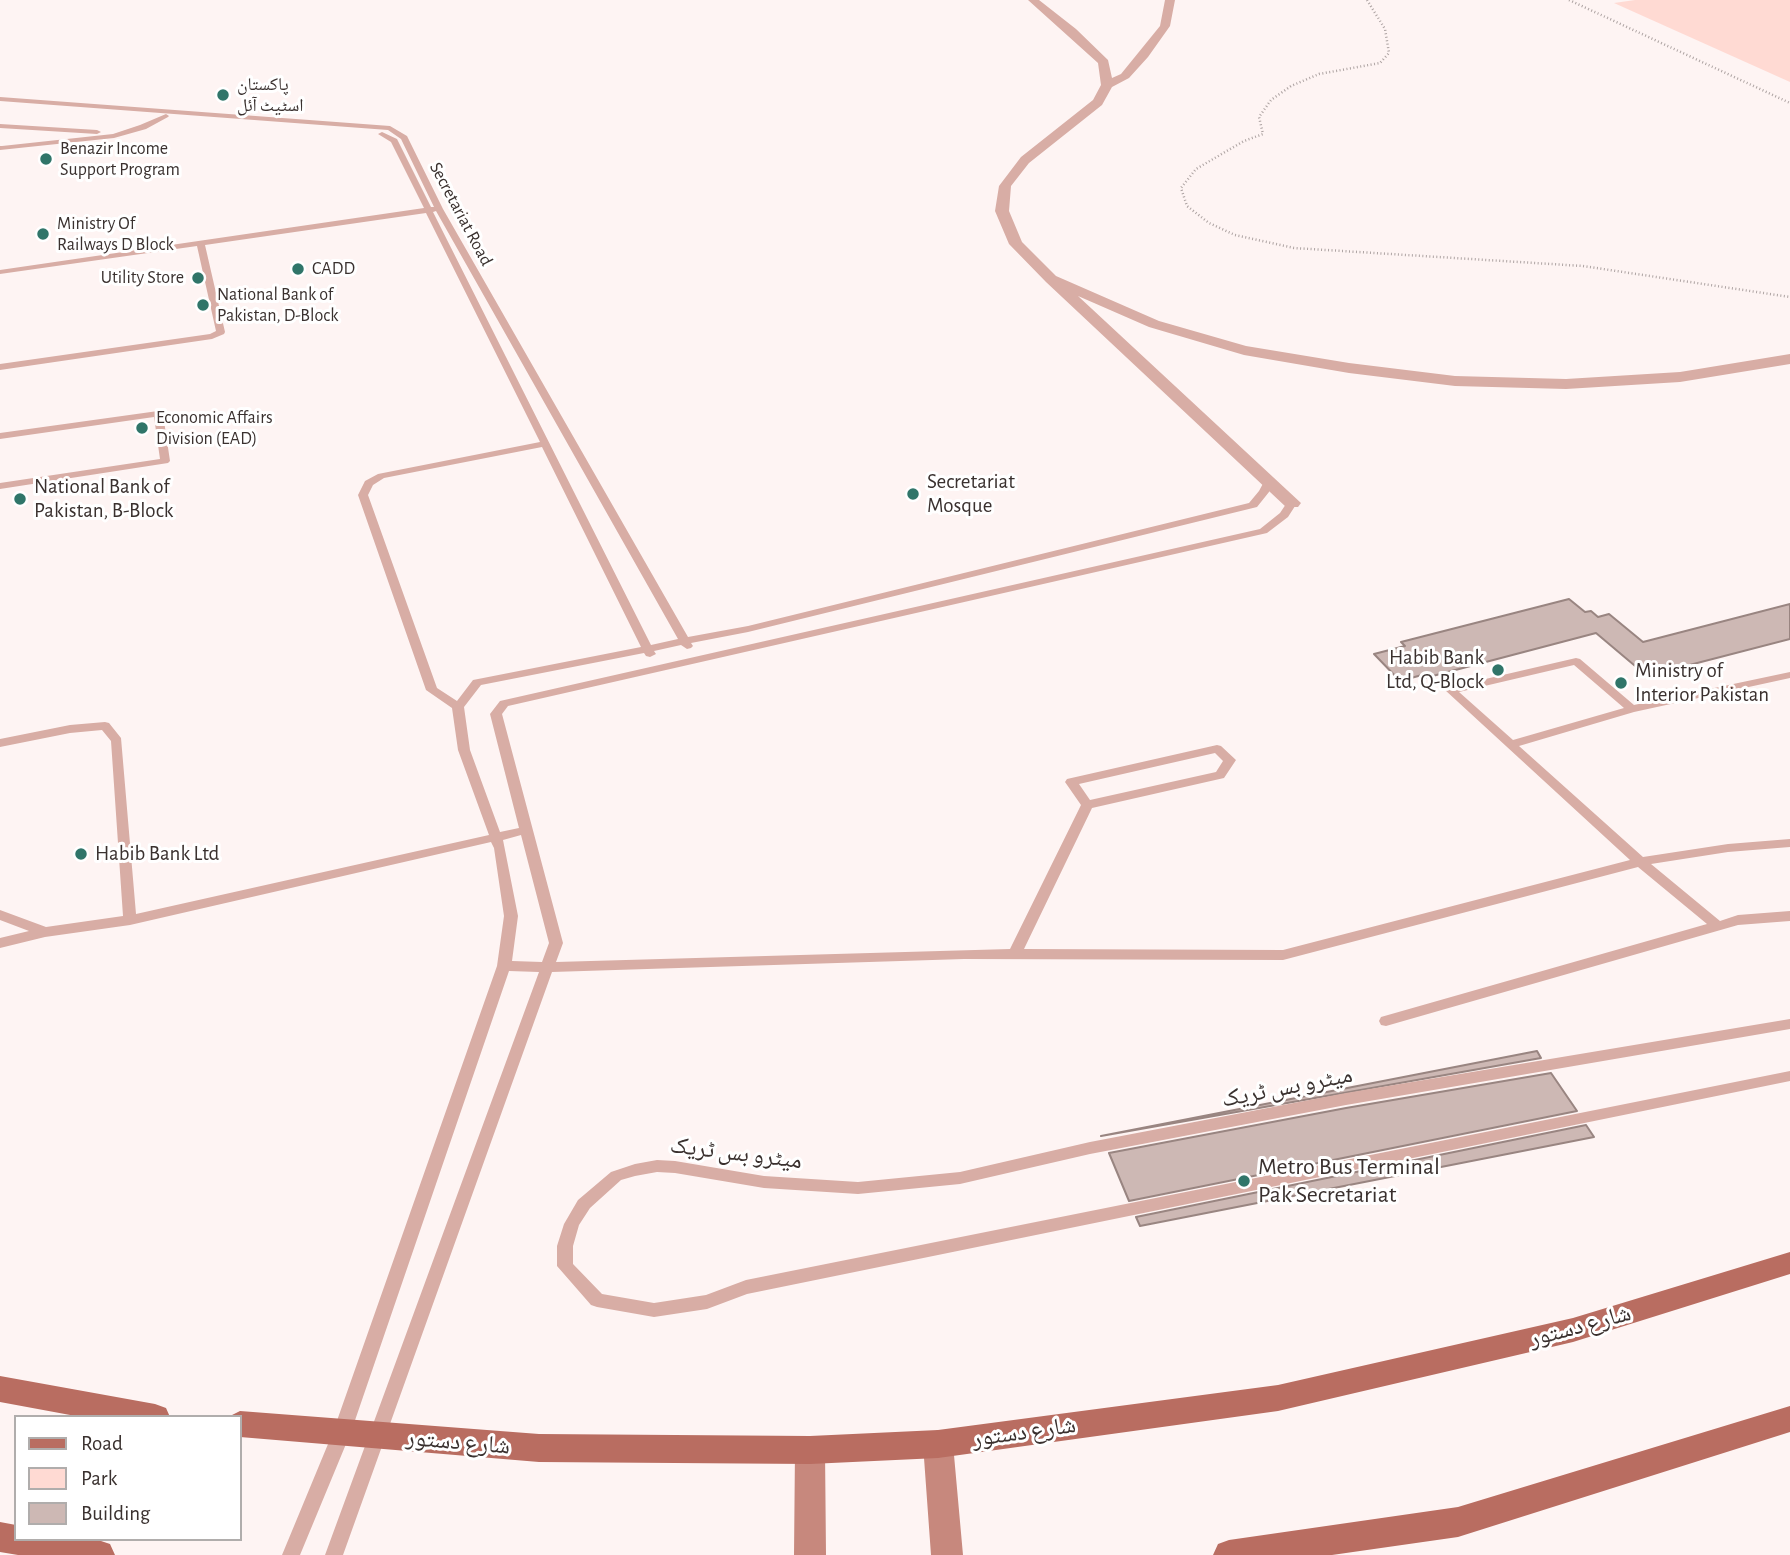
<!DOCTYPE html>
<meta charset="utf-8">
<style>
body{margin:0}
#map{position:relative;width:1790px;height:1555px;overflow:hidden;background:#fef4f3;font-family:"Alegreya Sans",sans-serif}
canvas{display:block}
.legend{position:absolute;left:14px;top:1415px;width:228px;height:126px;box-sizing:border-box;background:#fff;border:2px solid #b0adac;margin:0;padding:9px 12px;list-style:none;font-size:21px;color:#3a312f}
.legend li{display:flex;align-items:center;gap:14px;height:35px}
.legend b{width:35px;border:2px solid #b0adac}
</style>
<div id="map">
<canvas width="1790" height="1555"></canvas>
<ul class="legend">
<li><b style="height:9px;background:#b96d61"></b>Road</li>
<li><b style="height:19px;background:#ffdad3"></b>Park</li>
<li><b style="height:19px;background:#cdb8b4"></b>Building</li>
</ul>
</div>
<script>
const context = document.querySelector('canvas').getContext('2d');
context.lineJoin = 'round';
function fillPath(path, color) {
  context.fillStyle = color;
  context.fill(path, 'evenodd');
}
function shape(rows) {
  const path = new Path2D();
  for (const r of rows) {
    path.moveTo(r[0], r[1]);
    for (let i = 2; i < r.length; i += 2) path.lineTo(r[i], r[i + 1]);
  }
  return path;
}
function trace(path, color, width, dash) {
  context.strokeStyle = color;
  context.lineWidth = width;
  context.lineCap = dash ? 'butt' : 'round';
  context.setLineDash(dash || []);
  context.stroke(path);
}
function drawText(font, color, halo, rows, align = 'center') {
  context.font = font + ' "Alegreya Sans","Noto Naskh Arabic",sans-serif';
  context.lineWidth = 6;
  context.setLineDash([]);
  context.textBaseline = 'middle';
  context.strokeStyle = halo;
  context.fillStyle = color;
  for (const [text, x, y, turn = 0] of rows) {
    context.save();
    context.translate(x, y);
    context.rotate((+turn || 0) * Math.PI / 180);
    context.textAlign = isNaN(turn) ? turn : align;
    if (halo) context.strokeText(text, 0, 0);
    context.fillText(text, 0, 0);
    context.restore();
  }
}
const green = shape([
 [1635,0,1790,0,1790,82,1614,3]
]);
const building = shape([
 [1569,599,1585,612,1591,611,1598,617,1609,614,1643,642,1790,604,1790,639,1647,676,1596,633,1425,678,1422,675,1400,681,1374,654,1405,646,1401,642,1569,599],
 [1537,1051,1541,1058,1101,1136,1537,1051],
 [1551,1073,1577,1111,1129,1201,1109,1153,1346,1108,1551,1073],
 [1586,1125,1594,1137,1140,1226,1136,1217,1586,1125]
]);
const path = shape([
 [1367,0,1385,29,1389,53,1380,63,1319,74,1291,86,1271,100,1259,117,1263,134,1244,141,1196,169,1181,188,1187,206,1209,223,1235,235,1294,248,1583,266,1790,297],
 [1569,0,1790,103]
]);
const lane = shape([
 [0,97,390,126,407,136,443,209,688,637,748,626,1249,503,1259,491,1266,478,1269,477,1274,480,1269,492,1257,507,748,632,691,643,693,646,691,648,687,649,681,645,654,651,656,654,650,657,646,656,644,653,481,685,464,707,470,750,500,832,519,828,490,714,500,701,1260,529,1280,513,1288,501,1292,500,1297,503,1288,517,1267,533,508,706,502,714,563,943,556,962,1010,949,1081,805,1065,782,1067,779,1217,745,1221,746,1236,760,1224,778,1092,808,1024,949,1283,950,1630,860,1445,690,1451,687,1576,658,1580,659,1634,705,1790,672,1790,678,1634,712,1519,746,1643,857,1728,844,1790,839,1790,847,1728,852,1651,864,1720,921,1738,915,1790,911,1790,921,1738,925,1386,1026,1381,1025,1379,1021,1381,1017,1707,924,1638,867,1283,960,964,959,552,972,343,1555,325,1555,539,972,509,971,351,1432,300,1555,282,1555,333,1432,497,966,504,916,494,848,491,842,130,925,45,937,0,948,0,938,29,931,0,920,0,910,46,927,123,916,111,741,102,730,70,733,0,747,0,739,70,725,105,722,109,723,121,738,136,914,489,835,458,750,452,708,426,690,358,495,365,481,378,474,540,442,426,213,205,245,225,332,224,334,212,339,0,370,0,364,210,334,216,331,197,246,0,274,0,270,424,208,391,142,378,134,382,132,397,139,431,207,434,207,401,139,388,130,0,101,0,97],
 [436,211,678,639,651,645,433,212,436,211],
 [542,447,641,647,473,680,457,701,437,688,368,495,373,485,384,478,542,447],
 [1574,665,1624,708,1513,740,1459,692,1574,665],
 [1215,753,1223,761,1216,772,1090,800,1079,784,1215,753],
 [521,835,549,943,542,962,512,961,518,916,503,840,521,835],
 [166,114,169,116,168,117,146,129,114,138,0,150,0,146,2,146,113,134,140,125,166,114],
 [0,124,97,130,101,132,97,134,0,128,0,124],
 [158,411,163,414,170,461,168,463,0,489,0,483,160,459,154,417,0,439,0,433,158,411],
 [1790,1019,1790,1029,1346,1105,1090,1154,960,1184,858,1194,764,1188,675,1173,657,1172,635,1176,621,1180,590,1208,579,1225,573,1246,573,1264,602,1294,654,1303,706,1295,746,1280,1790,1071,1790,1081,747,1294,707,1309,654,1317,597,1307,591,1305,557,1266,557,1246,564,1224,578,1200,611,1172,635,1164,657,1160,675,1161,764,1176,858,1182,960,1172,1090,1142,1346,1093,1790,1019]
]);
const street = shape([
 [1028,0,1039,0,1076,29,1108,60,1112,78,1121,74,1160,26,1165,0,1175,0,1170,26,1148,57,1129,78,1112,87,1102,105,1029,163,1011,186,1009,211,1022,242,1056,276,1159,321,1246,346,1349,363,1455,376,1566,379,1680,372,1790,354,1790,364,1680,382,1566,389,1455,386,1349,373,1244,355,1149,327,1078,296,1301,503,1298,507,1286,507,1046,282,1009,244,995,211,999,186,1021,157,1093,100,1101,85,1098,63,1028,0]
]);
const secondary = shape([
 [938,1430,949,1434,953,1444,963,1555,931,1555,923,1444,927,1434,938,1430],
 [810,1436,821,1440,825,1450,826,1555,794,1555,795,1450,799,1440,810,1436]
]);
const primary = shape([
 [1790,1252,1790,1274,1573,1342,1278,1411,938,1458,810,1464,539,1462,240,1437,240,1417,228,1417,240,1411,539,1434,810,1436,938,1430,1278,1385,1573,1318,1790,1252],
 [0,1376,155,1404,166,1408,170,1417,81,1417,0,1402,0,1376],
 [1790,1406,1790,1432,1458,1537,1332,1555,1213,1555,1218,1544,1229,1540,1458,1507,1790,1406],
 [0,1522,16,1525,16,1539,95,1539,110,1544,115,1555,18,1555,0,1552,0,1522]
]);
const markers = [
 [223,95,7,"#307569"],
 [46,159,7,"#307569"],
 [43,234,7,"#307569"],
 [298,269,7,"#307569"],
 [198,278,7,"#307569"],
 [203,305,7,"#307569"],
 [142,428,7,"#307569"],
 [913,494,7,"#307569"],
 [20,499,7,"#307569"],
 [1498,670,7,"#307569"],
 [1621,683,7,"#307569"],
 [81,854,7,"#307569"],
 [1244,1181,7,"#307569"]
];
const farPoinames = [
 ["پاکستان",237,85],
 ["اسٹیٹ آئل",237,106],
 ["Benazir Income",60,149],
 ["Support Program",60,170],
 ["Ministry Of",57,224],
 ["Railways D Block",57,245],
 ["CADD",312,269],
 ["Utility Store",184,278,"right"],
 ["National Bank of",217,295],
 ["Pakistan, D-Block",217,316],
 ["Economic Affairs",156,418],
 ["Division (EAD)",156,439]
];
const farStreetnames = [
 ["Secretariat Road",461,214,62]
];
const poiNames = [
 ["Secretariat",927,482],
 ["Mosque",927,506],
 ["National Bank of",34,487],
 ["Pakistan, B-Block",34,511],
 ["Habib Bank",1484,658,"right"],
 ["Ltd, Q-Block",1484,682,"right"],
 ["Ministry of",1635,671],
 ["Interior Pakistan",1635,695],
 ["Habib Bank Ltd",95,854]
];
const nearStreetnames = [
 ["میٹرو بس ٹریک",1287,1087,-11],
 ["میٹرو بس ٹریک",736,1153,7],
 ["شارع دستور",1580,1326,-15],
 ["شارع دستور",1024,1432,-8],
 ["شارع دستور",458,1442,5]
];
const nearPoinames = [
 ["Metro Bus Terminal",1258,1167],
 ["Pak Secretariat",1258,1195]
];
fillPath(green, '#ffdad3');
fillPath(building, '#cdb8b4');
trace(building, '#998581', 2);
trace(path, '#ada3a2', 2.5, [1, 2.5]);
fillPath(lane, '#d8ada5');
fillPath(street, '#d8ada5');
fillPath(secondary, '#c7887d');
fillPath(primary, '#b96d61');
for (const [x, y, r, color] of markers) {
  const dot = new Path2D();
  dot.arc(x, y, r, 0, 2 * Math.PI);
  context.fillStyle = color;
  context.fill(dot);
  trace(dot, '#fff', 2.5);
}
drawText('18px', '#3a312f', '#fff', farPoinames, 'left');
drawText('18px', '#3a312f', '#fff', farStreetnames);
drawText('21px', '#3a312f', '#fff', poiNames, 'left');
drawText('24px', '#3a312f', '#fff', nearStreetnames);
drawText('24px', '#3a312f', '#fff', nearPoinames, 'left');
</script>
